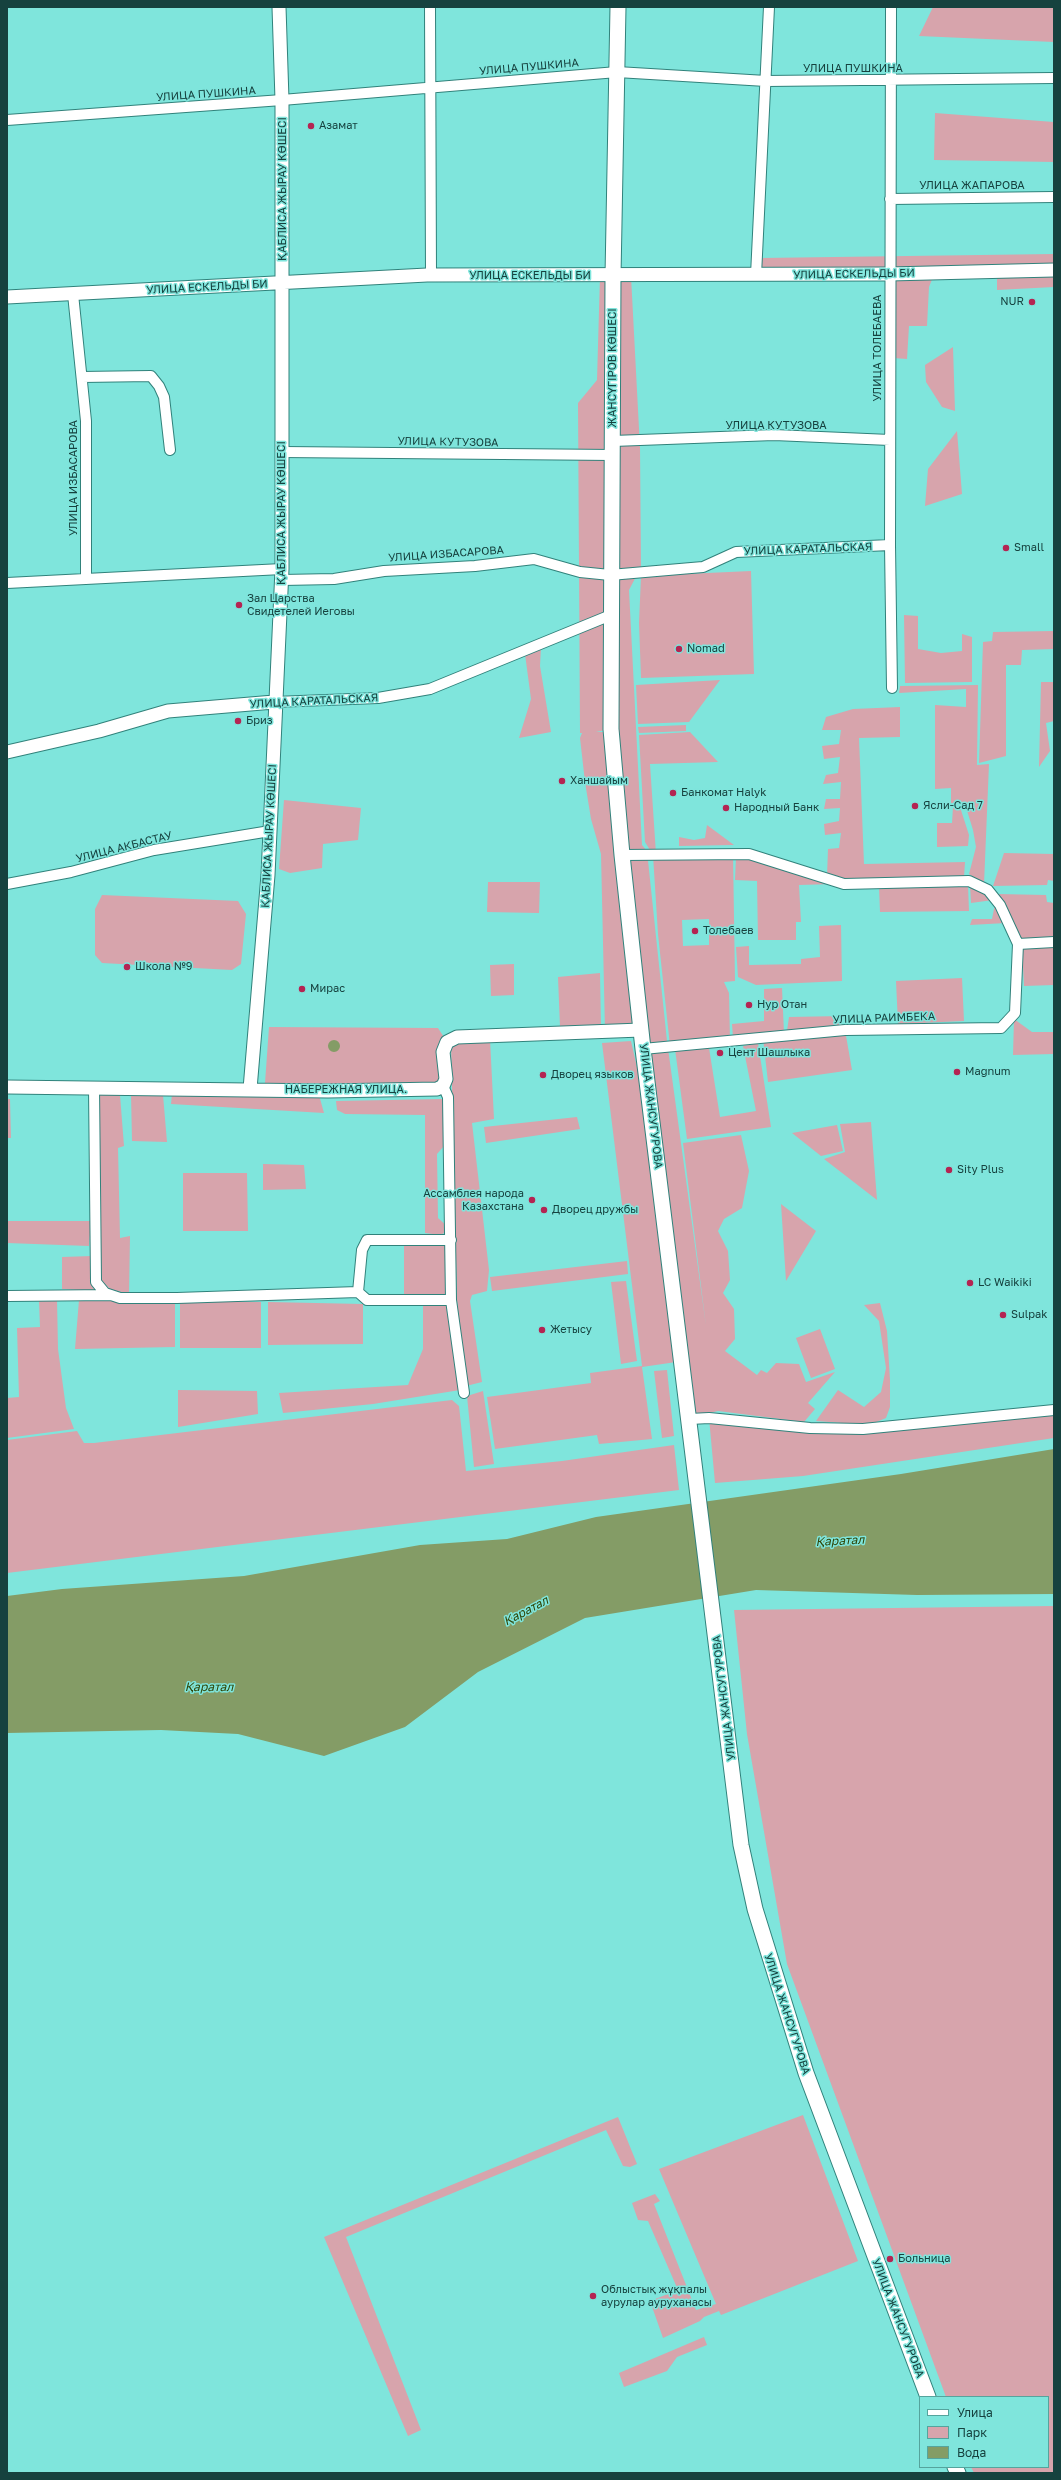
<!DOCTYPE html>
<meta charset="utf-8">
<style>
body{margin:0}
#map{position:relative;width:1061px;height:2480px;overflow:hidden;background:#7fe5dc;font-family:"Golos Text",sans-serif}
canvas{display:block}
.frame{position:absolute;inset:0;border:8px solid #16423f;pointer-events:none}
.legend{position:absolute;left:919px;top:2396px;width:130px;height:72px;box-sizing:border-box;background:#7fe5dc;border:1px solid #55a49d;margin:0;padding:5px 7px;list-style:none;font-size:12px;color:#16423f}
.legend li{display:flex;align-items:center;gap:8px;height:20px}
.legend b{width:20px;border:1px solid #55a49d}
</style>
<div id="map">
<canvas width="1061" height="2480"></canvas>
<div class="frame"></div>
<ul class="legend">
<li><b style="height:5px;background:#fff"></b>Улица</li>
<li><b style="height:11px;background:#d7a4ac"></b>Парк</li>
<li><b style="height:11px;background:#849c66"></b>Вода</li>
</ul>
</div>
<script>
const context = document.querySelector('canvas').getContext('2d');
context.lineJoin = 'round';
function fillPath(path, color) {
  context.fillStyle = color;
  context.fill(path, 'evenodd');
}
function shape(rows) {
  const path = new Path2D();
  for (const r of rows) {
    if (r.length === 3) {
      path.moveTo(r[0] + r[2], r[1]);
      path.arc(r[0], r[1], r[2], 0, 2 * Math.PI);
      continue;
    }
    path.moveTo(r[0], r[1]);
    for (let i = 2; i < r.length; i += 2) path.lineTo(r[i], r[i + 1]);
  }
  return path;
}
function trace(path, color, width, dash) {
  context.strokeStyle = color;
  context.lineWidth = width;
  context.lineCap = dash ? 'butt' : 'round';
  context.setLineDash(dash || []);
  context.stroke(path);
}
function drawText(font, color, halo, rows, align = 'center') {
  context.font = font + ' "Golos Text",sans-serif';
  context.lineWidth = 3;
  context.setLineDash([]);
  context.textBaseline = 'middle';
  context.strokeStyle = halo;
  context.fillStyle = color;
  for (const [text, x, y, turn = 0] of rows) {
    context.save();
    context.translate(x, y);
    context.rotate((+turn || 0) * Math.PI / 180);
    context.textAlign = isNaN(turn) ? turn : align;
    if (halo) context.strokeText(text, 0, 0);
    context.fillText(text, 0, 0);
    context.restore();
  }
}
const green = shape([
 [933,7,1054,7,1054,42,919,36],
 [935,113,1054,122,1054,162,934,160],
 [1054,254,1054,265,760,271,761,258],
 [1054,273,1054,287,997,290,997,275],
 [600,276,613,276,611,729,596,732,609,732,641,1030,605,1031,601,854,591,819,585,782,580,738,582,733,580,733,578,403,597,380],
 [631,276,640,448,641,567,629,590,642,845,647,851,667,1041,706,1326,683,1143,741,1135,749,1171,742,1208,724,1219,718,1231,728,1251,730,1280,723,1293,734,1309,735,1339,725,1351,757,1375,761,1370,767,1373,776,1363,799,1364,806,1382,835,1372,808,1403,815,1409,804,1422,718,1411,693,1417,642,1005,614,729,617,278],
 [933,277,929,287,927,326,909,326,907,359,893,358,895,278],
 [953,347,955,411,942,407,926,382,925,365],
 [957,431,962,494,925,506,928,469],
 [751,571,754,674,641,678,639,623,641,576],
 [904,615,918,616,918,649,941,653,962,651,962,634,972,637,972,682,905,683],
 [1054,631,1054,649,1022,650,1021,665,1006,665,1006,756,979,763,983,642,992,641,993,632],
 [541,647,540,666,551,732,519,738,531,699,525,654],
 [720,680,689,722,638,724,636,685],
 [1041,682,1054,682,1054,721,1046,723,1050,751,1039,767],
 [978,685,977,765,989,764,984,884,969,874,976,847,973,830,965,804,951,803,951,788,935,789,935,705,966,707,966,689,899,693,900,686],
 [900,707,900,737,859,738,864,864,965,862,964,877,859,880,827,876,828,849,839,848,841,833,825,835,824,824,839,821,840,808,824,809,826,799,840,799,841,782,823,784,826,775,838,773,840,757,824,759,822,746,839,744,841,730,822,730,826,717,853,709],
 [686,725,686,731,639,733,638,727],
 [690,732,718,762,650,764,656,854,733,854,735,981,724,982,729,993,730,1041,670,1046,658,934,653,855,645,842,639,735],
 [709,919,709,945,683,946,682,920],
 [284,800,361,808,358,840,323,844,322,868,290,873,279,869],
 [953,807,960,807,969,835,968,846,937,847,937,823,952,823],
 [707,825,734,845,679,846,679,837,694,840,705,838],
 [1004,853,1054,854,1054,881,1048,880,1047,885,993,886],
 [736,857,757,860,834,884,799,885,801,922,796,922,796,940,758,940,757,881,735,880],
 [488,882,540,882,539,913,487,912],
 [968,885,969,911,880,912,879,887],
 [970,885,993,900,971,903],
 [997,894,1046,895,1047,902,1054,903,1054,939,1021,940],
 [102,895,238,901,246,914,241,964,232,970,102,963,95,955,95,909],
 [995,904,1006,923,970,925,972,919,992,919],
 [841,925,842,981,756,985,738,977,736,947,749,946,749,965,801,964,801,959,820,957,819,926],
 [1054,945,1054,985,1024,986,1022,947],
 [514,964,514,995,491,996,490,965],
 [600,973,601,1027,560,1027,558,977],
 [962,978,964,1021,898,1024,896,981],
 [782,988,784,1033,733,1038,732,1024,764,1021,764,989],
 [842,1016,842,1027,787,1031,789,1017],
 [1014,1019,1032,1032,1054,1032,1054,1054,1013,1055],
 [269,1027,438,1028,447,1042,443,1086,381,1090,265,1083],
 [845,1030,852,1070,768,1082,763,1038],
 [464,1039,490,1039,494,1119,472,1123,489,1270,487,1291,472,1295,470,1301,482,1382,466,1386,457,1300,451,1046],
 [631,1041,658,1160,683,1361,642,1367,652,1439,599,1444,597,1435,495,1449,487,1397,591,1383,590,1373,642,1366,602,1043],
 [758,1043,771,1127,687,1139,675,1049,709,1048,720,1117,756,1111,743,1046],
 [131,1094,163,1095,167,1142,132,1141],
 [172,1094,319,1095,324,1113,171,1104],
 [97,1095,120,1095,124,1146,118,1148,120,1238,130,1236,129,1294,110,1289,99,1279],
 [7,1099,10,1099,11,1138,7,1138],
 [443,1099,444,1146,437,1154,438,1218,448,1227,446,1232,440,1235,425,1233,425,1115,345,1114,337,1110,336,1101],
 [577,1117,580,1129,486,1143,484,1127],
 [871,1122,877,1200,824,1159,845,1152,840,1124],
 [837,1125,843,1151,821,1156,792,1133],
 [263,1164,304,1165,306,1189,263,1190],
 [183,1173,247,1173,248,1231,183,1231],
 [781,1204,816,1231,786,1281],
 [7,1216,8,1221,91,1221,89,1246,7,1243],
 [404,1243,446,1243,447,1295,404,1296],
 [92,1256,94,1291,62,1289,62,1257],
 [627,1261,628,1274,492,1291,490,1277],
 [626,1281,637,1361,621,1364,611,1282],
 [57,1299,58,1349,66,1408,74,1429,7,1438,7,1398,19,1397,17,1328,40,1327,39,1301],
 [79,1300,175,1302,175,1347,75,1349],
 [180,1301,261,1302,261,1348,180,1348],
 [268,1302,363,1304,363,1344,268,1345],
 [880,1303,887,1331,890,1380,890,1407,886,1418,869,1425,816,1421,838,1390,864,1407,881,1392,886,1368,879,1321,864,1305],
 [423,1304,446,1305,460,1390,373,1404,283,1413,279,1393,408,1385,423,1349],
 [820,1329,835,1369,811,1378,796,1338],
 [667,1370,674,1436,662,1438,654,1371],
 [178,1390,257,1391,258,1414,178,1427],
 [483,1391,494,1464,474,1467,467,1396],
 [452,1400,459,1406,466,1471,562,1461,674,1445,679,1490,7,1573,7,1440,77,1431,84,1443,94,1443],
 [1054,1409,1054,1438,803,1476,715,1483,709,1418,847,1429],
 [1054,1606,1054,2473,974,2473,971,2467,1048,2467,1048,2397,946,2397,787,1964,747,1734,734,1610],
 [803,2115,858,2261,721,2315,719,2311,704,2317,700,2321,663,2338,650,2301,678,2290,648,2221,638,2220,632,2203,655,2194,660,2201,654,2204,696,2310,716,2304,659,2169],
 [618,2117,637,2164,630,2167,623,2166,606,2130,346,2237,421,2430,408,2436,324,2237],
 [704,2337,707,2345,677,2357,667,2371,624,2387,619,2373]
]);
const water = shape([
 [334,1046,6],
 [1054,1449,1054,1594,917,1595,756,1590,585,1618,478,1672,405,1727,324,1756,238,1734,161,1730,7,1733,7,1596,62,1589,244,1576,420,1545,507,1539,596,1517,901,1474]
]);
const minor = shape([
 [430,7,431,275],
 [891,7,890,545,892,688],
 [7,120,282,100,617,72,766,81,1054,78],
 [890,199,1054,197],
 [756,275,769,7],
 [73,294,86,421,86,579],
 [82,377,151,376,159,386,164,397,170,450],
 [613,441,774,435,890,440],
 [282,452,613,455],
 [282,580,334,579,384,571,475,566,534,559,580,572,610,575,703,567,736,552,890,545],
 [7,583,282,569],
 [274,702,378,698,430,689,611,615],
 [622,855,749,854,844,884,969,881,988,890,1000,905,1018,944],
 [7,884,71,872,154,850,270,831],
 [643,1049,845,1030,1001,1028,1015,1013,1018,944,1054,942],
 [94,1087,96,1282,105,1293,120,1298,177,1298,358,1292,367,1300,451,1300,448,1097,443,1086],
 [358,1292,362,1250,367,1240,451,1240],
 [7,1296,111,1295],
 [451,1300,464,1393],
 [690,1419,709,1418,810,1428,863,1429,1054,1410]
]);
const tertiary = shape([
 [7,297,427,275,889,274,1054,270],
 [7,752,99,731,168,711,274,702],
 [7,1087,328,1091,437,1089,443,1086,446,1079,443,1052,447,1042,457,1037,641,1030],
 [250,1089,268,875,282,569,282,100,279,7]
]);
const secondary = shape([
 [618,7,613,276,611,729,622,855,643,1049,741,1845,755,1909,806,2073,928,2397],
 [955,2467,958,2473]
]);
const markers = [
 [311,126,4,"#b42452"],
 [1032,302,4,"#b42452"],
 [1006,548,4,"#b42452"],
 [239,605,4,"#b42452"],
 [679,649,4,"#b42452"],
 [238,721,4,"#b42452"],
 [562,781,4,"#b42452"],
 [673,793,4,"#b42452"],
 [915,806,4,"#b42452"],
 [726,808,4,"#b42452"],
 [695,931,4,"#b42452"],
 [127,967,4,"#b42452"],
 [302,989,4,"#b42452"],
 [749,1005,4,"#b42452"],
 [720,1053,4,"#b42452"],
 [957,1072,4,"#b42452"],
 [543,1075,4,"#b42452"],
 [949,1170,4,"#b42452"],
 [532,1200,4,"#b42452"],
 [544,1210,4,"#b42452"],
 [970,1283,4,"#b42452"],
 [1003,1315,4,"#b42452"],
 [542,1330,4,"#b42452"],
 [890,2259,4,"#b42452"],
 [593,2296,4,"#b42452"]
];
const streetNames = [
 ["УЛИЦА ПУШКИНА",529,67,-5],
 ["УЛИЦА ПУШКИНА",853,69],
 ["УЛИЦА ПУШКИНА",206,94,-4],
 ["УЛИЦА ЖАПАРОВА",972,186],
 ["ҚАБЛИСА ЖЫРАУ КӨШЕСІ",283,189,-90],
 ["УЛИЦА ЕСКЕЛЬДЫ БИ",854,274,-1],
 ["УЛИЦА ЕСКЕЛЬДЫ БИ",530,276],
 ["УЛИЦА ЕСКЕЛЬДЫ БИ",207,287,-3],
 ["УЛИЦА ТОЛЕБАЕВА",878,348,-90],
 ["ЖАНСҮГІРОВ КӨШЕСІ",613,368,-90],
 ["УЛИЦА КУТУЗОВА",776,426],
 ["УЛИЦА КУТУЗОВА",448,442,1],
 ["УЛИЦА ИЗБАСАРОВА",74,478,-90],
 ["ҚАБЛИСА ЖЫРАУ КӨШЕСІ",282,513,-90],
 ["УЛИЦА КАРАТАЛЬСКАЯ",808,549,-2],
 ["УЛИЦА ИЗБАСАРОВА",446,554,-4],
 ["УЛИЦА КАРАТАЛЬСКАЯ",314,701,-3],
 ["ҚАБЛИСА ЖЫРАУ КӨШЕСІ",269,836,-87],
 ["УЛИЦА АКБАСТАУ",124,847,-14],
 ["УЛИЦА РАИМБЕКА",884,1018,-2],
 ["НАБЕРЕЖНАЯ УЛИЦА.",346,1090],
 ["УЛИЦА ЖАНСУГУРОВА",651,1106,83],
 ["УЛИЦА ЖАНСУГУРОВА",724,1698,-97],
 ["УЛИЦА ЖАНСУГУРОВА",787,2014,72],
 ["УЛИЦА ЖАНСУГУРОВА",898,2318,69]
];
const poiNames = [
 ["Азамат",319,126],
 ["NUR",1024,302,"right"],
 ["Small",1014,548],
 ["Зал Царства",247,599],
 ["Свидетелей Иеговы",247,612],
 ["Nomad",687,649],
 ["Бриз",246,721],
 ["Ханшайым",570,781],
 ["Банкомат Halyk",681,793],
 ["Ясли-Сад 7",923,806],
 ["Народный Банк",734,808],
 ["Толебаев",703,931],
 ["Школа №9",135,967],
 ["Мирас",310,989],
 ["Нур Отан",757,1005],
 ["Цент Шашлыка",728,1053],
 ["Magnum",965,1072],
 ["Дворец языков",551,1075],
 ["Sity Plus",957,1170],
 ["Ассамблея народа",524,1194,"right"],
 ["Казахстана",524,1207,"right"],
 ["Дворец дружбы",552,1210],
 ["LC Waikiki",978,1283],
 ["Sulpak",1011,1315],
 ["Жетысу",550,1330],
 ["Больница",898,2259],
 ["Облыстық жұқпалы",601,2290],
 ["аурулар ауруханасы",601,2303]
];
const waterNames = [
 ["Қаратал",840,1541,-3],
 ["Қаратал",526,1611,-28],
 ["Қаратал",209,1687]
];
fillPath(green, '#d7a4ac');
fillPath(water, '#849c66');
trace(minor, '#31827b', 12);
trace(tertiary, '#31827b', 15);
trace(secondary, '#31827b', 17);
trace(minor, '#fff', 10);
trace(tertiary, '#fff', 13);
trace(secondary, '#fff', 15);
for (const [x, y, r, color] of markers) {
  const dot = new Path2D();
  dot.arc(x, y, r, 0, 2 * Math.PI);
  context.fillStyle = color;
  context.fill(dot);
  trace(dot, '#7fe5dc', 1.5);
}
drawText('11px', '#16423f', '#7fe5dc', streetNames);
drawText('11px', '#16423f', '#7fe5dc', poiNames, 'left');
drawText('italic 12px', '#2f4406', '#7fe5dc', waterNames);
</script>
